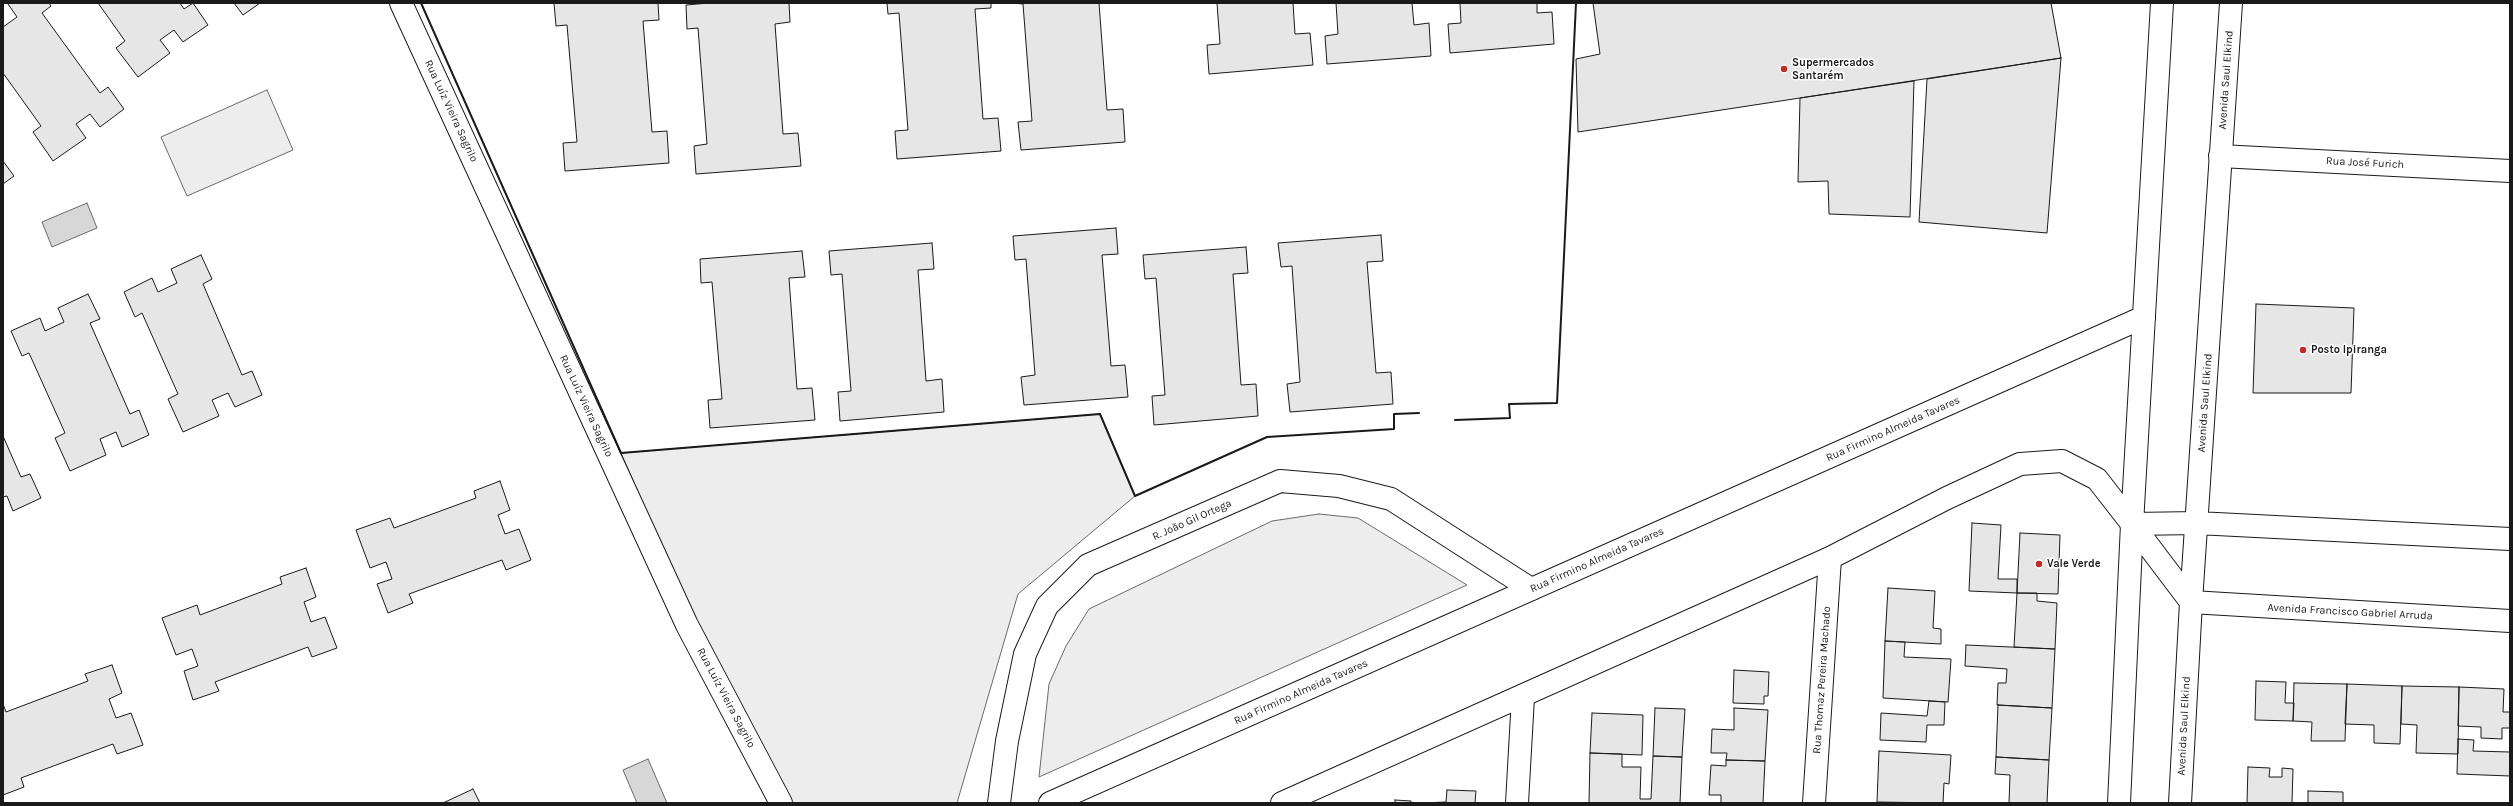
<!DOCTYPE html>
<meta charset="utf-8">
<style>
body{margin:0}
#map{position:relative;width:2513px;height:806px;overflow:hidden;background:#fff;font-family:Karla,sans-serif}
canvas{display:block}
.frame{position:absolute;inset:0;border:4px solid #1a1a1a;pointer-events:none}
</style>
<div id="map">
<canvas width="2513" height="806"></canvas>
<div class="frame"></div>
</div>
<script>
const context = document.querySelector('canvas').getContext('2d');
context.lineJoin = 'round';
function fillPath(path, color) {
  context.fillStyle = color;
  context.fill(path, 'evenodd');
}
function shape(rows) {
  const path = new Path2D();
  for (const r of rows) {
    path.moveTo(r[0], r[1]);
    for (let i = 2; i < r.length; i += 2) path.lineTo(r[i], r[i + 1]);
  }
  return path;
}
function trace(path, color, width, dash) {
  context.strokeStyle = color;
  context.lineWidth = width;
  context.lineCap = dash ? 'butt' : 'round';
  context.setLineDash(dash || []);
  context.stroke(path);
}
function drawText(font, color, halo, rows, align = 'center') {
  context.font = font + ' Karla,sans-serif';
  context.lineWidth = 3;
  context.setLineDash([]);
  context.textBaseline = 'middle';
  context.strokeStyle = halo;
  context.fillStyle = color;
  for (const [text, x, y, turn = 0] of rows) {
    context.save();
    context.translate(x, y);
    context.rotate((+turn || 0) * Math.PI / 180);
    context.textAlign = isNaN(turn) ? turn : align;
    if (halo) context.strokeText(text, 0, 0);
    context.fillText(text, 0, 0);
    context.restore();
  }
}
const built = shape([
 [267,90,293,150,187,196,161,137,267,90],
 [1100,414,1135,496,1018,594,957,803,775,803,621,453,1100,414],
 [1319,514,1358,518,1467,585,1039,777,1049,684,1066,646,1089,609,1272,521,1319,514]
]);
const water = shape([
 [87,203,97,228,52,247,42,222,87,203],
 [648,759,667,803,637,803,623,770,648,759]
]);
const building = shape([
 [10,3,49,3,51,6,42,13,100,93,108,87,124,109,100,127,90,114,76,124,86,138,53,161,33,132,41,126,3,73,3,27,17,17,8,4,10,3],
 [98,3,180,3,184,9,193,3,208,25,183,42,174,30,160,40,170,53,138,77,116,48,125,41,98,3],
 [234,3,260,3,243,15,234,3],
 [554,3,658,3,659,20,643,21,652,132,667,131,669,163,565,171,563,143,577,142,567,25,556,26,554,3],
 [709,3,789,3,790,22,775,24,783,134,798,133,801,166,696,174,694,146,707,144,698,28,687,29,686,5,709,3],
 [887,3,991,3,991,8,975,9,983,119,998,118,1001,151,897,159,895,131,908,130,899,13,888,14,887,3],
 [1012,3,1099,3,1107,110,1123,109,1125,142,1021,150,1018,122,1032,121,1023,4,1012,3],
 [1217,3,1293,3,1295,34,1310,33,1313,65,1209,74,1207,45,1220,44,1217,3],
 [1336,3,1412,3,1414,25,1429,23,1431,56,1327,64,1325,36,1338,34,1336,3],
 [1460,3,1537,3,1537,13,1552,12,1554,44,1450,53,1448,24,1461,23,1460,3],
 [1593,3,2051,3,2061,58,1578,132,1576,59,1600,54,1593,3],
 [2061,58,2047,233,1919,222,1927,79,2061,58],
 [1914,81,1910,217,1829,214,1828,181,1798,182,1800,98,1914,81],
 [3,161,14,176,3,184,3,161],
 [1116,228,1118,254,1102,255,1111,366,1125,365,1128,397,1024,405,1021,377,1035,375,1026,259,1015,260,1013,236,1116,228],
 [1381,235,1383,261,1367,262,1376,373,1391,372,1393,404,1290,412,1287,384,1300,382,1292,266,1281,267,1278,243,1381,235],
 [932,243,934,269,918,270,926,381,942,379,944,412,840,421,838,392,851,391,842,274,831,275,829,251,932,243],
 [1246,247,1248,273,1233,274,1241,385,1256,384,1258,416,1154,425,1152,396,1165,395,1156,278,1145,279,1143,255,1246,247],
 [802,251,805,277,789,278,797,389,812,388,815,420,710,428,708,400,722,399,712,282,701,283,700,259,802,251],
 [201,255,212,279,203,284,242,375,252,371,262,395,235,407,228,393,212,400,219,416,183,432,168,399,178,394,142,313,135,317,124,292,152,278,158,292,177,283,171,269,201,255],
 [88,294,100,319,90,323,130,414,139,410,149,435,122,447,116,432,100,439,106,455,70,471,55,438,65,433,29,353,22,356,11,331,40,318,45,331,64,322,58,308,88,294],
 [2256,304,2354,308,2351,393,2253,393,2256,304],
 [3,436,21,477,30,474,41,498,13,511,7,496,3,497,3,436],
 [500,481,510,510,498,515,505,534,519,529,531,560,506,570,502,560,409,594,413,603,388,613,377,584,392,579,386,562,370,568,356,530,390,518,394,528,476,498,474,491,500,481],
 [1972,523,2001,525,1998,579,2017,579,2017,593,1969,591,1972,523],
 [2020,533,2060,535,2058,594,2017,593,2020,533],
 [306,568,316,597,304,602,311,622,325,617,337,648,312,657,308,647,215,682,219,691,193,700,184,671,198,666,192,649,176,655,162,618,197,605,200,615,282,584,280,577,306,568],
 [1888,588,1935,591,1933,628,1941,629,1941,644,1885,641,1888,588],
 [2017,593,2037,593,2037,601,2057,603,2055,649,2014,647,2017,593],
 [1885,641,1905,642,1904,657,1951,659,1948,702,1883,698,1885,641],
 [1966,645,2055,649,2052,708,1997,705,1998,683,2006,683,2007,669,1965,666,1966,645],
 [112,665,122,693,109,699,116,718,131,713,143,745,117,754,113,744,21,778,24,787,3,795,3,704,6,712,88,681,85,674,112,665],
 [1734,670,1769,672,1768,696,1764,696,1764,704,1733,703,1734,670],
 [2256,681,2286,682,2285,703,2294,703,2293,721,2255,720,2256,681],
 [2294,683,2347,684,2345,741,2311,741,2312,722,2293,721,2294,683],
 [2347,684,2402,686,2400,744,2374,743,2374,725,2345,724,2347,684],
 [2402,686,2459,687,2458,754,2416,753,2417,725,2401,724,2402,686],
 [2459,687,2504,689,2503,712,2510,712,2510,728,2502,728,2502,739,2481,738,2481,727,2458,726,2459,687],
 [1929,701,1945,702,1944,725,1927,725,1926,742,1880,740,1881,713,1927,716,1929,701],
 [1998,705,2052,708,2049,760,1996,757,1998,705],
 [1655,708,1685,709,1682,757,1653,756,1655,708],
 [1734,708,1768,710,1765,761,1726,760,1727,753,1711,753,1712,729,1734,730,1734,708],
 [1592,713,1643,715,1642,755,1590,753,1592,713],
 [2458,739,2474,740,2473,751,2510,752,2510,776,2457,774,2458,739],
 [1879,751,1951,755,1949,784,1944,783,1943,803,1877,802,1879,751],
 [1590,753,1622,754,1622,767,1641,767,1640,799,1651,799,1653,756,1682,757,1680,803,1589,803,1590,753],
 [1996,757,2049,760,2047,803,2009,803,2010,775,1995,774,1996,757],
 [1726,760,1765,761,1763,803,1721,803,1721,795,1709,795,1711,765,1726,766,1726,760],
 [2248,767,2270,768,2269,777,2282,777,2282,768,2293,769,2292,803,2247,803,2248,767],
 [473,789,480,803,443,803,473,789],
 [1447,790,1476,791,1475,803,1421,803,1446,802,1447,790],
 [2308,791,2343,792,2343,803,2308,803,2308,791],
 [1395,800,1411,801,1411,803,1395,803,1395,800]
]);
const minor = shape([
 [401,3,687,625,781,803],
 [2220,156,2510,171],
 [999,803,1007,741,1025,654,1047,606,1088,565,1280,481,1339,486,1391,499,1531,589],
 [1517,803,1523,697],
 [1814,803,1830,558]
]);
const tertiary = shape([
 [1050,803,2144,317],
 [1282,803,1830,558,1947,498,2020,464,2062,461,2097,479,2132,524]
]);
const secondary = shape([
 [2132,524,2191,602,2510,621],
 [2132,524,2197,523,2510,539],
 [2119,803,2132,524,2162,3],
 [2180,803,2191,602,2231,3]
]);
const wall = shape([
 [421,3,621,453,1100,414,1135,496,1267,437,1394,429,1394,414,1419,413],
 [1455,420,1510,418,1509,404,1557,403,1576,3]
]);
const markers = [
 [1784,69,4,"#c62828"],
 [2303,350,4,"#c62828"],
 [2039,564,4,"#c62828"]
];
const poiNames = [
 ["Supermercados",1792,63],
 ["Santarém",1792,76],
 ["Posto Ipiranga",2311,350],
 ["Vale Verde",2047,564]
];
const streetNames = [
 ["Avenida Saul Elkind",2226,80,-86],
 ["Rua Luíz Vieira Sagrilo",451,111,65],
 ["Rua José Furich",2365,163,3],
 ["Avenida Saul Elkind",2205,403,-86],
 ["Rua Luíz Vieira Sagrilo",586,406,65],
 ["Rua Firmino Almeida Tavares",1893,429,-24],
 ["R. João Gil Ortega",1192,520,-24],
 ["Rua Firmino Almeida Tavares",1597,560,-24],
 ["Avenida Francisco Gabriel Arruda",2350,612,3],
 ["Rua Thomaz Pereira Machado",1822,680,-86],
 ["Rua Firmino Almeida Tavares",1301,692,-24],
 ["Rua Luíz Vieira Sagrilo",726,698,62],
 ["Avenida Saul Elkind",2184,726,-87]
];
fillPath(built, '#ededed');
trace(built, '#6a6a6a', 1);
fillPath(water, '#d7d7d7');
trace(water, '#6a6a6a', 1);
fillPath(building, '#e6e6e6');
trace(building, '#1a1a1a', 1);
trace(minor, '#1a1a1a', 24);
trace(tertiary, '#1a1a1a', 24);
trace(secondary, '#1a1a1a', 24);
trace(minor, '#fff', 22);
trace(tertiary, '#fff', 22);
trace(secondary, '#fff', 22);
trace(wall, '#1a1a1a', 2);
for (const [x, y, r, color] of markers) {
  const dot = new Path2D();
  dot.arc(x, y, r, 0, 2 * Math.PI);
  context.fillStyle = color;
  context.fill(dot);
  trace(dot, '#fff', 1.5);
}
drawText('bold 11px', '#1a1a1a', '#fff', poiNames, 'left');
drawText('11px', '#1a1a1a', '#fff', streetNames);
</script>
